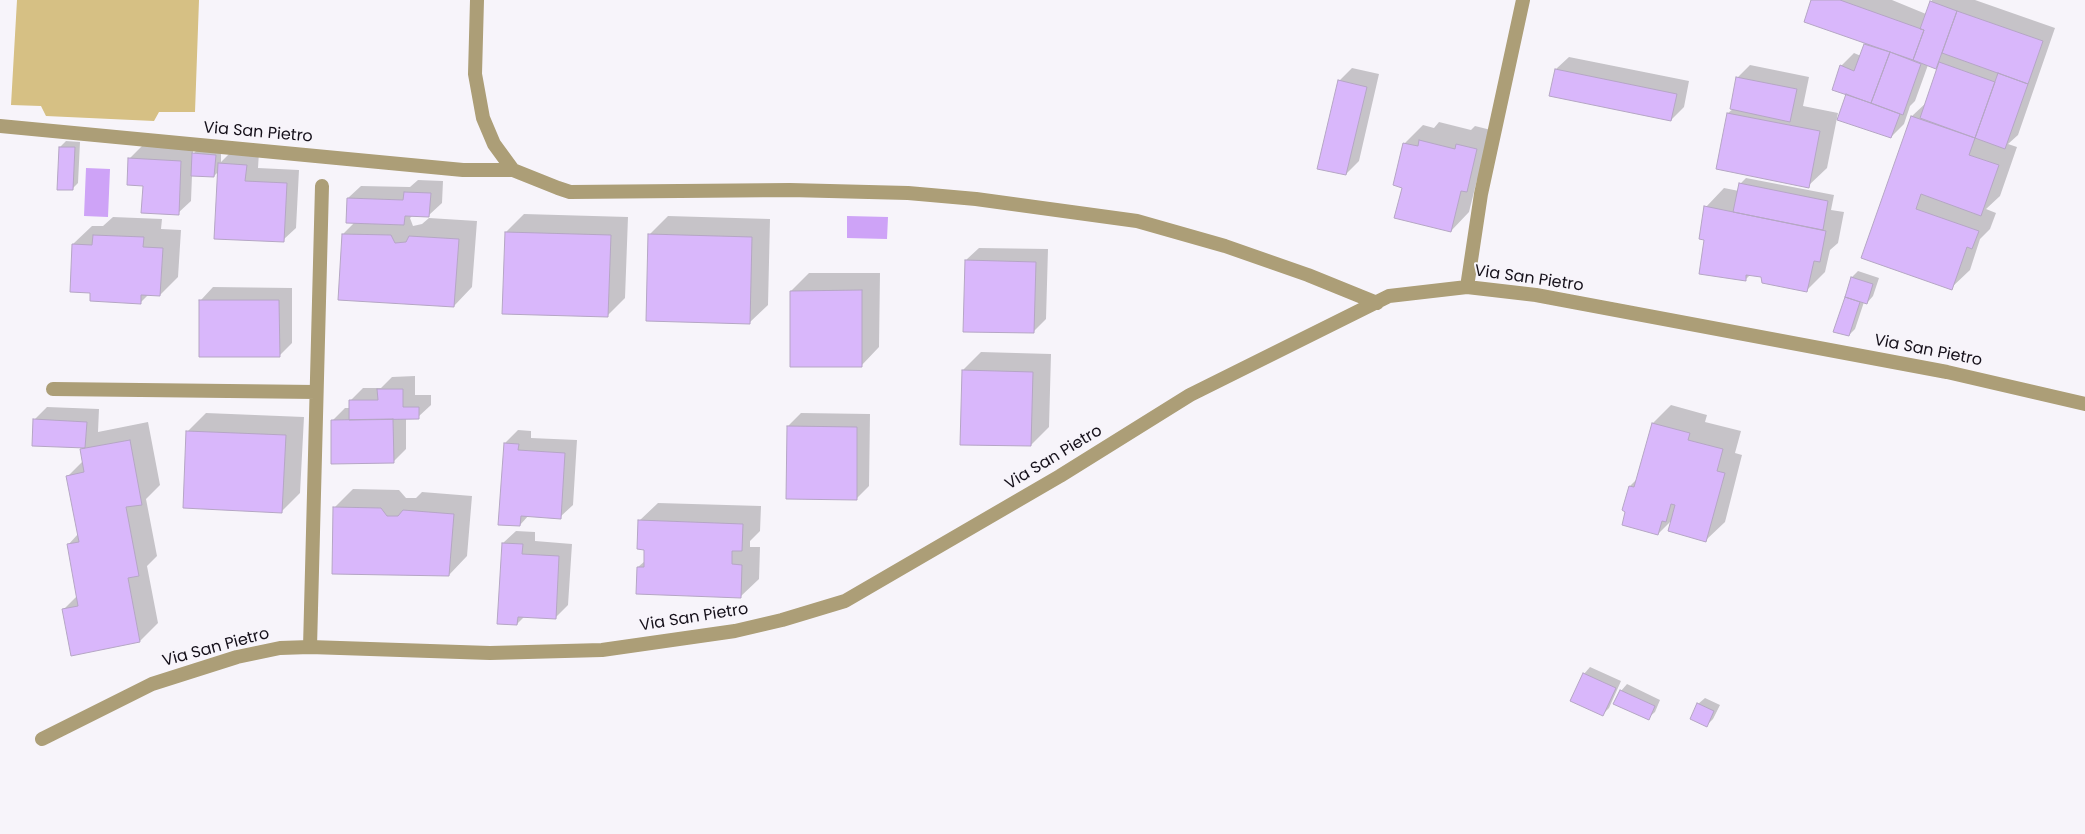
<!DOCTYPE html>
<style>
body{margin:0}
canvas{display:block;background:#f7f4fa}
</style>
<canvas width="2085" height="834"></canvas>
<script>
const context = document.querySelector('canvas').getContext('2d');
context.lineJoin = 'round';
function fillPath(path, color) {
  context.fillStyle = color;
  context.fill(path, 'evenodd');
}
function shape(rows) {
  const path = new Path2D();
  for (const r of rows) {
    path.moveTo(r[0], r[1]);
    for (let i = 2; i < r.length; i += 2) path.lineTo(r[i], r[i + 1]);
  }
  return path;
}
function trace(path, color, width, dash) {
  context.strokeStyle = color;
  context.lineWidth = width;
  context.lineCap = dash ? 'butt' : 'round';
  context.setLineDash(dash || []);
  context.stroke(path);
}
function drawText(font, color, halo, rows, align = 'center') {
  context.font = font + ' Poppins,sans-serif';
  context.lineWidth = 4;
  context.setLineDash([]);
  context.textBaseline = 'middle';
  context.strokeStyle = halo;
  context.fillStyle = color;
  for (const [text, x, y, turn = 0] of rows) {
    context.save();
    context.translate(x, y);
    context.rotate((+turn || 0) * Math.PI / 180);
    context.textAlign = isNaN(turn) ? turn : align;
    if (halo) context.strokeText(text, 0, 0);
    context.fillText(text, 0, 0);
    context.restore();
  }
}
const green = shape([
 [17,0,199,0,195,112,159,112,154,121,46,116,41,106,11,105]
]);
const water = shape([
 [86,168,110,169,108,217,84,216],
 [847,216,888,217,887,239,847,238]
]);
const shadow = shape([
 [1813,0,1892,0,1926,14,1932,0,1975,0,2055,28,2018,135,2008,144,2017,147,2000,196,1986,209,1996,213,1990,229,1980,239,1970,270,1951,288,1862,257,1912,116,1927,102,1941,62,1936,67,1928,65,1915,101,1910,106,1904,124,1891,137,1848,94,1841,66,1854,53,1861,56,1866,43],
 [1569,57,1689,81,1684,107,1671,120,1556,69],
 [1750,65,1809,77,1803,106,1838,113,1827,168,1808,186,1718,168,1728,113,1733,109,1737,78],
 [1352,68,1379,74,1359,161,1346,174,1339,81],
 [1439,122,1471,130,1475,126,1495,131,1485,173,1477,180,1469,212,1451,231,1403,187,1404,144,1423,125,1434,128],
 [66,141,80,142,78,183,72,189,60,147],
 [142,146,193,149,193,154,199,148,221,149,221,162,232,151,259,152,258,168,299,170,296,228,283,240,219,171,214,176,192,175,191,201,178,213,144,185,129,159],
 [1746,178,1834,195,1831,210,1844,212,1838,243,1830,250,1825,272,1807,290,1751,274,1745,280,1706,239,1706,207,1724,188,1739,191,1740,184],
 [418,180,443,181,442,203,429,215,413,215,410,218,413,226,422,224,429,218,477,221,472,287,454,306,343,234,355,222,348,198,361,186,410,187],
 [524,214,628,217,625,298,607,316,506,232],
 [668,216,770,219,768,305,749,323,650,234],
 [113,217,162,219,161,229,181,230,178,277,160,295,149,294,140,303,92,292,73,244,92,226,103,226],
 [979,248,1048,249,1046,319,1033,332,966,260],
 [1858,271,1879,278,1873,296,1867,303,1864,302,1855,329,1849,335,1835,331,1852,277],
 [809,273,880,273,879,347,861,366,791,291],
 [213,287,292,288,292,343,279,356,201,300],
 [981,352,1051,354,1049,427,1031,445,963,370],
 [415,376,415,395,431,395,431,405,418,417,406,417,406,449,394,461,332,421,345,408,350,408,350,401,363,388,381,388,392,377],
 [1671,405,1707,415,1705,422,1741,431,1735,453,1742,455,1725,522,1706,540,1673,519,1658,534,1630,486,1638,478,1653,423],
 [47,407,99,409,98,432,148,422,160,485,146,499,157,556,147,566,158,623,140,641,63,610,78,595,68,545,78,534,68,476,83,461,81,450,84,447,34,420],
 [206,413,304,417,300,493,282,511,188,431],
 [801,413,870,414,869,486,856,499,788,426],
 [518,430,531,431,531,438,577,440,573,505,560,517,529,515,520,525,505,443],
 [353,489,399,490,406,498,416,498,422,492,472,496,467,556,449,575,335,507],
 [658,503,761,506,760,531,750,541,750,547,760,547,759,579,740,597,638,567,645,561,646,548,639,521],
 [516,531,535,532,535,541,572,544,568,605,555,618,525,616,517,624,503,543],
 [1590,667,1621,681,1609,708,1602,715,1584,674],
 [1627,684,1660,700,1655,712,1648,718,1621,691],
 [1705,698,1720,705,1713,719,1707,725,1698,704]
]);
const building = shape([
 [1811,0,1840,0,1924,30,1913,60,1804,22,1811,0],
 [1930,1,1957,11,1936,69,1913,60,1924,30,1920,29,1930,1],
 [1957,11,2043,41,2028,84,1942,53,1957,11],
 [1864,44,1890,52,1871,103,1832,90,1840,65,1854,71,1864,44],
 [1890,52,1921,64,1903,115,1871,103,1890,52],
 [1939,62,1995,82,1975,138,1920,118,1939,62],
 [1555,69,1677,94,1671,121,1549,96,1555,69],
 [1998,73,2028,84,2005,149,1975,138,1998,73],
 [1736,77,1797,89,1790,122,1730,109,1736,77],
 [1338,80,1367,87,1346,175,1317,169,1338,80],
 [1846,94,1900,114,1891,138,1837,120,1846,94],
 [1727,113,1820,131,1809,188,1716,169,1727,113],
 [1911,116,1975,138,1969,155,1999,165,1981,216,1921,194,1916,209,1979,231,1972,249,1967,247,1952,290,1861,258,1911,116],
 [1419,140,1455,149,1456,144,1477,149,1467,192,1461,191,1451,232,1394,218,1402,188,1393,185,1403,143,1418,146,1419,140],
 [59,147,75,147,73,190,57,190,59,147],
 [192,153,216,155,214,177,191,176,192,153],
 [128,158,181,161,179,215,141,213,143,186,127,185,128,158],
 [218,163,247,165,245,181,287,183,284,242,214,239,218,163],
 [1739,183,1828,201,1823,230,1733,212,1739,183],
 [404,192,431,193,429,217,405,216,404,225,346,223,347,198,403,200,404,192],
 [1704,206,1826,231,1820,262,1814,261,1807,292,1762,283,1761,277,1746,275,1746,281,1699,274,1704,240,1699,239,1704,206],
 [505,232,611,235,608,317,502,314,505,232],
 [342,234,391,235,395,243,406,242,409,236,459,239,454,307,338,300,342,234],
 [648,234,752,237,750,324,646,321,648,234],
 [93,235,144,237,143,247,163,248,160,296,141,295,141,304,90,301,90,293,70,292,72,244,92,245,93,235],
 [965,260,1036,262,1034,333,963,332,965,260],
 [1851,277,1873,284,1867,304,1845,297,1851,277],
 [862,290,862,367,790,367,790,291,862,290],
 [1845,297,1860,302,1849,336,1833,332,1845,297],
 [199,300,279,300,280,357,199,357,199,300],
 [962,370,1033,372,1031,446,960,445,962,370],
 [377,389,403,389,403,407,419,407,419,419,349,420,349,400,378,400,377,389],
 [33,419,87,422,85,448,32,446,33,419],
 [393,419,394,463,331,464,331,420,393,419],
 [1652,423,1690,433,1688,440,1723,449,1717,471,1725,473,1706,542,1668,531,1675,505,1671,504,1666,522,1662,521,1658,535,1622,525,1625,512,1622,510,1629,486,1634,487,1652,423],
 [787,426,857,427,857,500,786,499,787,426],
 [186,431,286,435,282,513,183,508,186,431],
 [130,440,142,505,126,507,139,576,128,578,140,642,71,656,62,609,78,606,67,544,79,542,66,476,84,472,80,449,130,440],
 [504,443,519,444,518,450,565,453,561,519,521,516,520,526,498,525,504,443],
 [333,507,381,508,387,516,398,516,403,510,454,514,449,576,332,574,333,507],
 [638,520,743,524,742,551,732,551,732,564,742,565,741,598,636,594,637,567,644,567,644,550,637,549,638,520],
 [502,543,523,544,522,554,559,556,556,619,518,617,517,625,497,624,502,543],
 [1583,673,1616,688,1603,716,1570,701,1583,673],
 [1620,690,1655,706,1649,720,1613,704,1620,690],
 [1697,703,1714,711,1707,727,1690,719,1697,703]
]);
const minor = shape([
 [477,0,475,74,483,118,494,144,513,170,558,188,570,192,790,190,908,193,976,199,1137,221,1225,246,1308,275,1377,303],
 [0,126,463,170,513,170],
 [1467,287,1481,194,1523,0],
 [53,389,316,392],
 [310,647,322,186],
 [42,739,152,684,237,657,280,648,310,647,490,653,602,650,735,631,782,620,845,601,1060,476,1190,395,1389,296,1467,287,1536,295,1947,372,2085,404]
]);
const streetNames = [
 ["Via San Pietro",258,133,5],
 ["Via San Pietro",1529,279,8],
 ["Via San Pietro",1928,351,11],
 ["Via San Pietro",1054,458,-31],
 ["Via San Pietro",694,618,-9],
 ["Via San Pietro",216,648,-15]
];
fillPath(green, '#d6c084');
fillPath(water, '#cea3f7');
fillPath(shadow, '#0003');
fillPath(building, '#d9b7fb');
trace(building, '#b5a6c4', 1);
trace(minor, '#ac9e77', 14);
drawText('16px', '#15101a', '#f7f4fa', streetNames);
</script>
